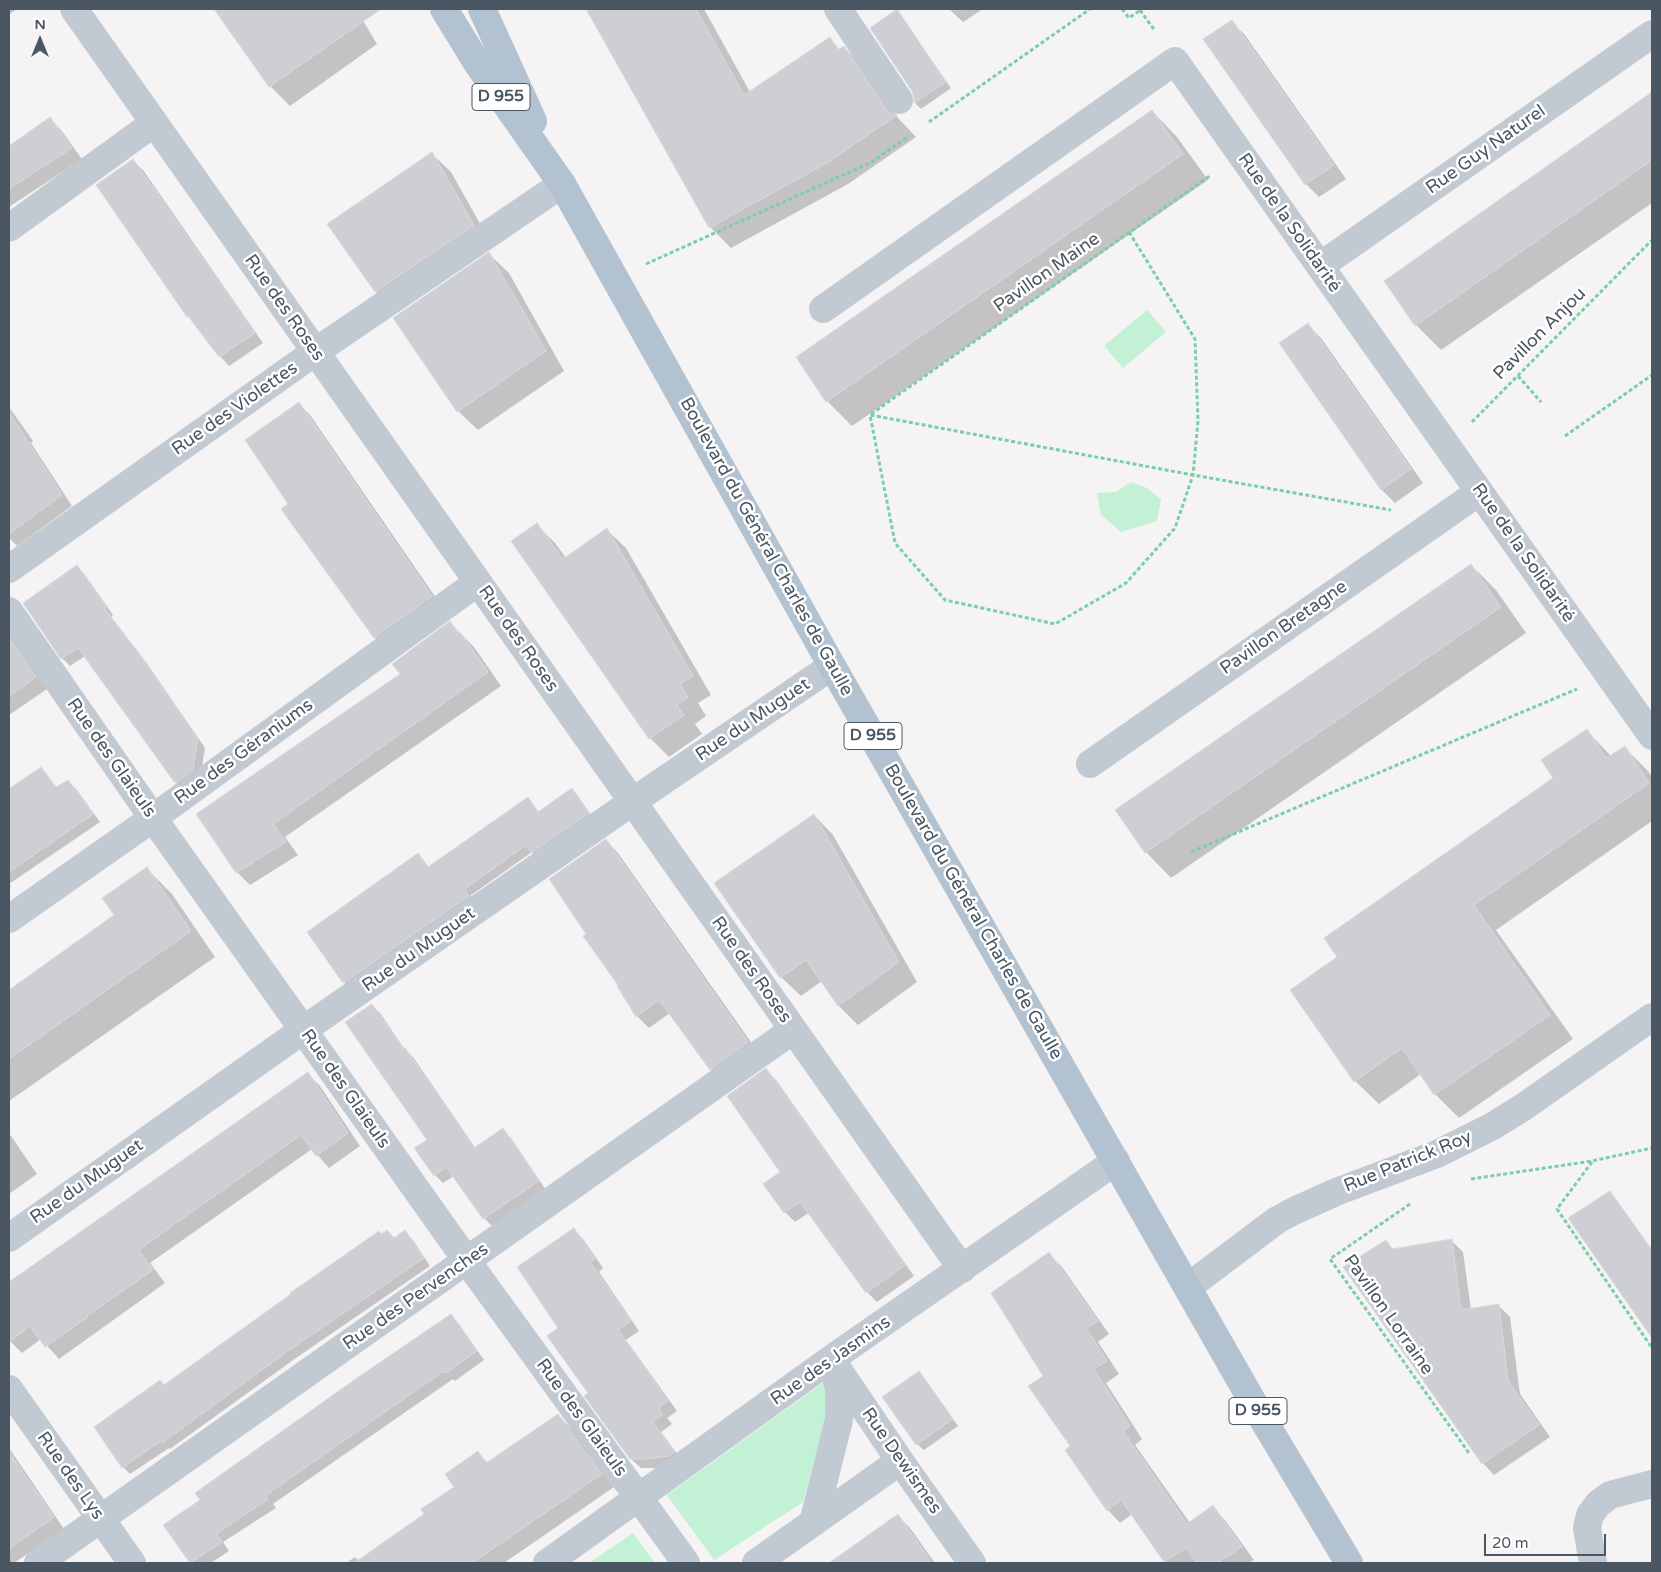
<!DOCTYPE html>
<meta charset="utf-8">
<style>
body{margin:0}
#map{position:relative;width:1661px;height:1572px;overflow:hidden;background:#f5f3f3;font-family:"Varela Round",sans-serif}
canvas{display:block}
.frame{position:absolute;inset:0;border:10px solid #4a5661;pointer-events:none}
.north{position:absolute;left:15px;top:15px;width:50px;height:50px;-webkit-text-stroke:4px #fff;paint-order:stroke;rotate:0deg;font-size:14px;font-weight:700;line-height:20px;text-align:center;color:#4a5661}
.north::after{content:'';display:block;margin:auto;width:18px;height:22px;background:#4a5661;clip-path:polygon(50% 0,100% 100%,50% 72%,0 100%)}
.scale{position:absolute;left:1484px;top:1534px;width:122px;height:22px;box-sizing:border-box;border:2px solid #4a5661;border-top:0;padding-left:6px;font-size:15px;line-height:18px;white-space:nowrap;color:#4a5661;-webkit-text-stroke:4px #fff;paint-order:stroke}
</style>
<div id="map">
<canvas width="1661" height="1572"></canvas>
<div class="frame"></div>
<div class="north">N</div>
<div class="scale">20 m</div>
</div>
<script>
const context = document.querySelector('canvas').getContext('2d');
context.lineJoin = 'round';
function fillPath(path, color) {
  context.fillStyle = color;
  context.fill(path, 'evenodd');
}
function shape(rows) {
  const path = new Path2D();
  for (const r of rows) {
    path.moveTo(r[0], r[1]);
    for (let i = 2; i < r.length; i += 2) path.lineTo(r[i], r[i + 1]);
  }
  return path;
}
function trace(path, color, width, dash) {
  context.strokeStyle = color;
  context.lineWidth = width;
  context.lineCap = dash ? 'butt' : 'round';
  context.setLineDash(dash || []);
  context.stroke(path);
}
function drawText(font, color, halo, rows, align = 'center') {
  context.font = font + ' "Varela Round",sans-serif';
  context.lineWidth = 5;
  context.setLineDash([]);
  context.textBaseline = 'middle';
  context.strokeStyle = halo;
  context.fillStyle = color;
  for (const [text, x, y, turn = 0] of rows) {
    context.save();
    context.translate(x, y);
    context.rotate((+turn || 0) * Math.PI / 180);
    context.textAlign = isNaN(turn) ? turn : align;
    if (halo) context.strokeText(text, 0, 0);
    context.fillText(text, 0, 0);
    context.restore();
  }
}
const green = shape([
 [1147,310,1166,332,1123,368,1104,346],
 [1131,482,1147,488,1161,499,1157,521,1121,532,1101,515,1097,493,1116,492],
 [823,1383,831,1399,803,1502,714,1560,667,1495],
 [633,1533,655,1563,589,1563]
]);
const shadow = shape([
 [9,9,17,9,9,15],
 [228,9,356,9,377,44,290,106,270,86,220,15],
 [587,9,704,9,750,92,830,39,840,50,844,47,865,68,898,118,916,137,848,184,731,248,710,227],
 [949,9,983,9,963,22],
 [902,18,951,88,921,109,915,103,916,98],
 [1232,22,1245,35,1346,179,1319,197,1306,184],
 [1652,95,1652,203,1441,350,1416,325,1385,282],
 [1152,111,1177,137,1208,180,852,426,827,401],
 [50,119,61,130,82,159,9,207,9,147],
 [431,153,451,172,492,245,395,311,376,292,329,224],
 [133,161,143,170,263,343,229,366,220,356],
 [489,254,509,273,564,371,478,430,458,411,394,318],
 [1308,325,1321,338,1423,483,1395,503,1382,490,1280,343],
 [299,404,310,415,443,608,386,649,375,638,283,509,290,504],
 [9,407,33,441,31,443,72,506,17,546,9,538],
 [536,524,555,543,566,558,607,530,626,548,711,695,698,703,706,716,695,724,702,734,669,757,650,738,513,541],
 [1471,565,1496,590,1526,633,1171,878,1146,852,1116,811],
 [77,567,85,575,113,615,111,617,146,662,205,748,200,778,184,790,176,782,85,656,70,666,62,658,24,603],
 [450,623,474,647,501,686,285,837,298,855,250,885,237,872,198,814,402,675],
 [9,635,47,689,9,715],
 [1587,731,1611,756,1625,748,1648,771,1652,777,1652,821,1496,930,1573,1039,1459,1118,1435,1094,1421,1074,1379,1104,1355,1081,1339,957,1555,778],
 [68,781,76,789,100,822,9,884,11,887,9,888,9,816,53,785,56,788],
 [572,790,578,796,594,820,538,858,532,852,470,896,475,902,350,989,344,982,308,932,418,854,430,868,528,799,539,813],
 [814,815,833,835,917,982,858,1025,839,1006,822,981,801,996,781,977],
 [606,840,618,853,760,1055,723,1081,710,1069,670,1013,649,1028,637,1016,588,934],
 [147,869,172,894,215,957,9,1101,9,992,116,916],
 [371,1005,380,1013,405,1050,413,1057,476,1149,503,1130,511,1138,546,1190,492,1226,484,1218,454,1176,443,1183,435,1175,429,1140],
 [766,1070,776,1080,914,1276,877,1302,867,1292,810,1212,795,1222,785,1212,782,1173],
 [308,1074,320,1086,360,1146,329,1168,312,1149,150,1263,165,1283,59,1359,41,1339,22,1353,10,1341,9,1284],
 [9,1133,37,1174,9,1194],
 [574,1230,583,1239,603,1268,599,1272,639,1331,626,1340,677,1411,667,1418,672,1424,661,1432,683,1462,658,1468,641,1468,631,1459,589,1394,560,1329],
 [405,1232,413,1240,430,1266,296,1358,170,1449,169,1448,130,1474,123,1467,164,1386],
 [1451,1240,1463,1252,1471,1310,1499,1306,1510,1317,1520,1394,1550,1437,1494,1475,1483,1463,1386,1242,1394,1250],
 [1049,1254,1062,1267,1109,1334,1098,1342,1119,1374,1106,1383,1142,1439,1135,1445,1190,1523,1212,1507,1225,1520,1254,1560,1249,1563,1198,1563,1197,1562,1195,1563,1167,1563,1132,1514,1120,1523,1108,1510,1071,1447,1045,1376],
 [1652,1269,1652,1335,1611,1276],
 [451,1315,459,1324,484,1360,455,1381,453,1379,273,1504,276,1508,223,1542,229,1551,211,1563,192,1563,165,1525,201,1501],
 [919,1373,925,1379,958,1426,924,1450,917,1444,884,1397],
 [558,1415,571,1428,614,1487,504,1563,346,1563,355,1557,359,1561,426,1514,456,1487,478,1453,488,1463],
 [9,1448,64,1529,14,1563,9,1563],
 [898,1516,910,1528,935,1563,830,1563]
]);
const building = shape([
 [214,9,381,9,269,87,214,9],
 [586,9,696,9,744,95,830,37,838,50,844,46,886,109,892,114,897,115,827,163,709,228,586,9],
 [897,9,946,82,914,103,914,98,912,91,870,28,897,9],
 [1232,20,1334,165,1305,185,1203,39,1232,20],
 [1652,92,1652,160,1415,326,1384,281,1652,92],
 [1152,110,1183,154,826,402,796,357,1152,110],
 [50,117,72,148,9,189,9,146,50,117],
 [432,152,474,225,375,292,327,224,432,152],
 [133,159,255,333,219,357,188,316,187,317,96,185,133,159],
 [489,252,546,351,457,412,393,318,489,252],
 [1308,323,1411,469,1381,490,1279,343,1308,323],
 [299,402,432,596,374,638,281,509,288,504,245,440,299,402],
 [9,412,62,495,9,534,9,412],
 [537,523,563,559,607,528,693,676,680,684,688,697,677,705,684,715,649,739,511,541,537,523],
 [1471,564,1501,607,1145,853,1115,810,1471,564],
 [77,565,106,607,104,608,138,652,198,738,193,770,175,783,78,648,61,659,23,603,77,565],
 [450,621,459,634,461,633,488,672,273,824,286,842,236,873,196,814,400,674,392,664,450,621],
 [9,638,36,677,9,696,9,638],
 [1587,729,1606,758,1625,746,1649,783,1474,905,1550,1015,1434,1095,1402,1048,1354,1082,1290,990,1337,957,1324,938,1553,778,1541,760,1587,729],
 [41,767,56,787,68,780,93,814,9,872,9,789,41,767],
 [572,788,589,813,531,853,526,845,465,889,469,896,343,983,307,932,418,853,428,867,528,797,538,812,572,788],
 [814,814,899,962,838,1006,806,960,780,978,714,883,814,814],
 [606,839,748,1042,710,1070,659,1000,636,1017,617,986,618,985,583,936,586,934,549,879,606,839],
 [147,867,191,931,9,1059,9,990,114,915,102,898,147,867],
 [372,1004,403,1049,405,1048,474,1148,503,1128,539,1181,483,1219,446,1167,434,1176,414,1148,427,1140,345,1022,372,1004],
 [766,1068,905,1265,866,1293,800,1202,784,1213,763,1184,780,1172,727,1096,766,1068],
 [308,1072,348,1133,316,1156,301,1135,172,1226,139,1250,153,1270,87,1316,88,1317,45,1347,30,1326,9,1342,9,1282,308,1072],
 [1610,1191,1652,1250,1652,1338,1568,1218,1610,1191],
 [574,1228,595,1259,590,1262,631,1321,618,1330,668,1401,659,1408,663,1414,653,1422,674,1452,669,1456,648,1459,630,1459,584,1396,588,1393,547,1336,558,1328,517,1267,574,1228],
 [387,1230,394,1238,405,1230,424,1258,288,1351,162,1443,161,1441,122,1468,94,1427,160,1380,164,1385,291,1294,290,1293,379,1231,382,1234,387,1230],
 [1452,1239,1461,1310,1499,1304,1508,1381,1539,1425,1482,1464,1343,1267,1386,1240,1392,1249,1452,1239],
 [1049,1252,1098,1321,1086,1328,1107,1361,1094,1369,1130,1426,1123,1431,1187,1524,1213,1505,1242,1547,1217,1563,1197,1563,1186,1548,1164,1562,1121,1500,1107,1511,1065,1450,1070,1446,1028,1386,1043,1376,991,1293,1049,1252],
 [451,1314,477,1351,446,1373,444,1371,266,1495,268,1499,216,1534,222,1542,190,1563,163,1525,200,1500,195,1493,357,1378,451,1314],
 [919,1371,953,1419,916,1445,882,1397,919,1371],
 [558,1414,602,1474,472,1563,354,1563,424,1514,421,1509,454,1487,445,1474,478,1451,486,1463,558,1414],
 [9,1452,54,1517,9,1549,9,1452],
 [898,1514,932,1563,829,1563,898,1514]
]);
const path = shape([
 [1122,9,1129,18,1142,9],
 [1140,10,1155,31],
 [929,122,1090,9],
 [1129,232,1195,339,1198,421,1193,475,1175,528,1126,583,1055,624,945,600,895,543,870,415,1193,475,1391,510],
 [646,264,872,162,909,136],
 [1518,376,1541,402],
 [871,414,1211,175],
 [1472,422,1652,240],
 [1565,436,1652,375],
 [1191,852,1577,689],
 [1592,1162,1557,1209,1652,1348],
 [1471,1179,1592,1161,1652,1148],
 [1410,1204,1330,1259,1469,1453]
]);
const minor = shape([
 [74,9,962,1269],
 [838,9,899,100],
 [9,228,154,123],
 [1320,266,1652,34],
 [823,309,1175,61,1652,736],
 [9,569,315,352,562,184],
 [9,611,153,818,467,1261,686,1563],
 [1090,764,1479,492],
 [9,919,153,818,478,582],
 [9,1238,303,1030,632,802,832,666],
 [1188,1287,1277,1220,1294,1211,1336,1192,1437,1154,1491,1127,1522,1108,1652,1017],
 [831,1359,900,1461,972,1563],
 [9,1389,132,1563],
 [813,1523,839,1420,839,1388,834,1370],
 [38,1563,793,1030],
 [547,1563,831,1359,1116,1161],
 [756,1563,900,1461],
 [1593,1563,1587,1528,1590,1515,1598,1504,1610,1495,1652,1484]
]);
const major = shape([
 [444,9,477,63,562,184,832,666,1258,1411,1349,1563],
 [482,9,533,121]
]);
const shields = [
 [501,97,58],
 [873,736,58],
 [1258,1411,58]
];
const shieldNames = [
 ["D 955",501,97],
 ["D 955",873,736],
 ["D 955",1258,1411]
];
const streetNames = [
 ["Rue Guy Naturel",1486,150,-35],
 ["Rue de la Solidarité",1289,223,55],
 ["Pavillon Maine",1047,273,-35],
 ["Rue des Roses",284,308,55],
 ["Pavillon Anjou",1540,334,-45],
 ["Rue des Violettes",235,409,-35],
 ["Boulevard du Général Charles de Gaulle",766,547,61],
 ["Rue de la Solidarité",1523,553,55],
 ["Pavillon Bretagne",1284,628,-35],
 ["Rue des Roses",518,639,55],
 ["Rue du Muguet",753,720,-34],
 ["Rue des Géraniums",244,752,-36],
 ["Rue des Glaieuls",111,758,55],
 ["Boulevard du Général Charles de Gaulle",973,912,60],
 ["Rue du Muguet",419,950,-35],
 ["Rue des Roses",751,970,55],
 ["Rue des Glaieuls",345,1089,55],
 ["Rue Patrick Roy",1408,1162,-22],
 ["Rue du Muguet",87,1182,-35],
 ["Rue des Pervenches",416,1297,-35],
 ["Pavillon Lorraine",1388,1315,55],
 ["Rue des Jasmins",831,1361,-35],
 ["Rue des Glaieuls",581,1418,54],
 ["Rue Dewismes",901,1461,55],
 ["Rue des Lys",70,1476,55]
];
fillPath(green, '#c3f1d5');
fillPath(shadow, '#0003');
fillPath(building, '#cdcfd5');
trace(building, '#d7d9de', 1);
trace(path, '#7ad0a6', 3, [4, 2.5]);
trace(minor, '#c1cad2', 28);
trace(major, '#b3c2d1', 28);
for (const [x, y, w] of shields) {
  const box = new Path2D();
  box.roundRect(x - w / 2, y - 13.5, w, 27, 4);
  context.fillStyle = '#fff';
  context.fill(box);
  trace(box, '#4a5661', 1);
}
drawText('bold 16px', '#4a5661', null, shieldNames);
drawText('18px', '#4a5661', '#fff', streetNames);
</script>
